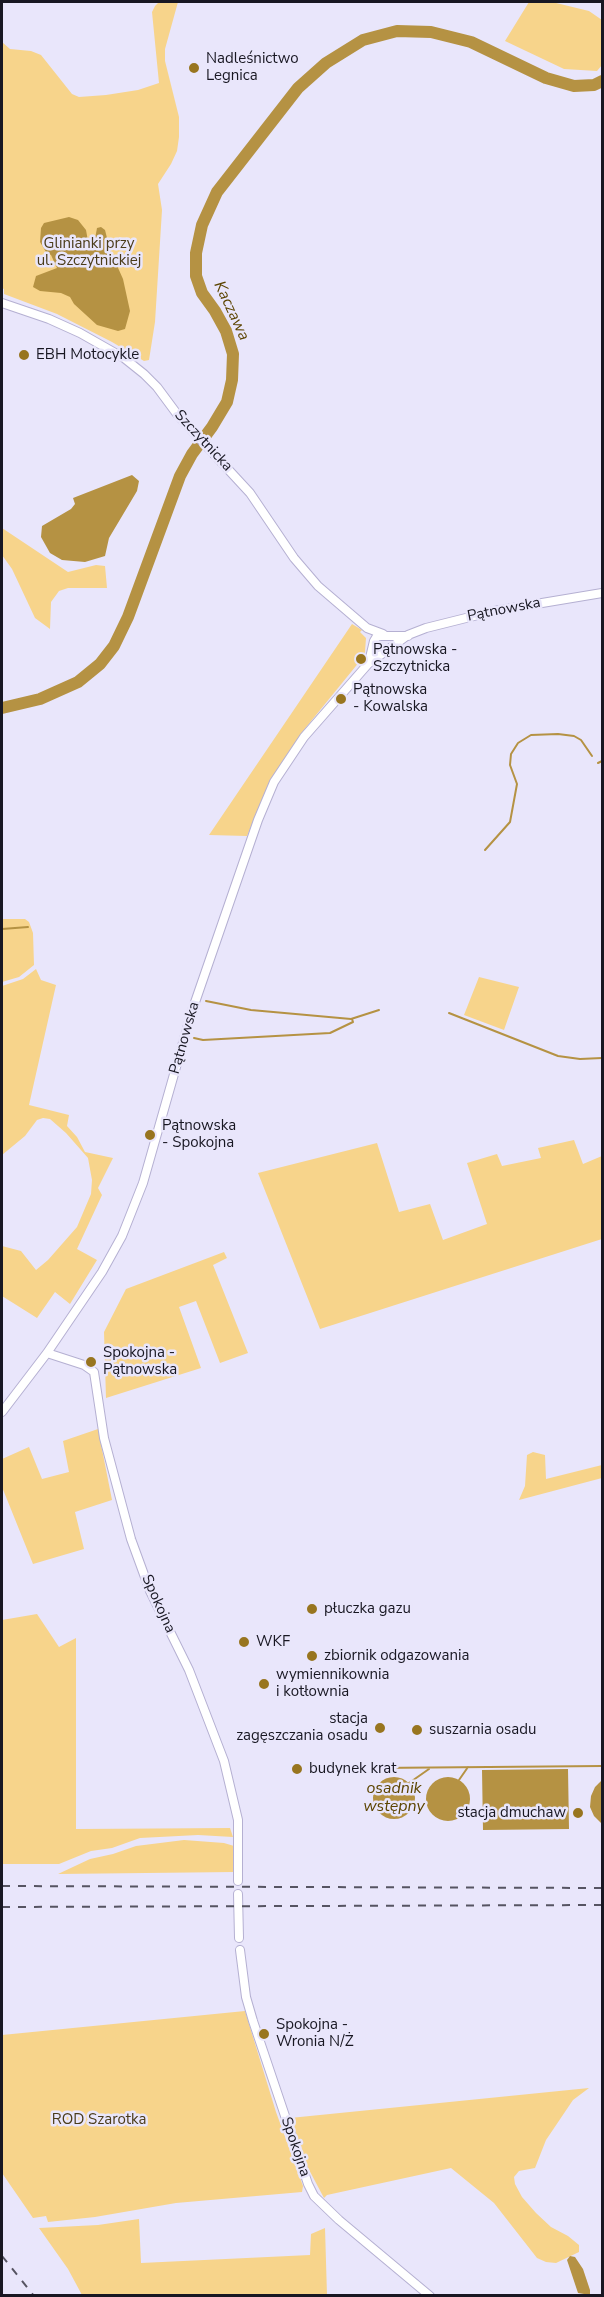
<!DOCTYPE html>
<meta charset="utf-8">
<style>
body{margin:0}
#map{position:relative;width:604px;height:2297px;overflow:hidden;background:#e9e6fb;font-family:"Nunito Sans",sans-serif}
canvas{display:block}
.frame{position:absolute;inset:0;border:3px solid #181722;pointer-events:none}
</style>
<div id="map">
<canvas width="604" height="2297"></canvas>
<div class="frame"></div>
</div>
<script>
const context = document.querySelector('canvas').getContext('2d');
context.lineJoin = 'round';
function fillPath(path, color) {
  context.fillStyle = color;
  context.fill(path, 'evenodd');
}
function shape(rows) {
  const path = new Path2D();
  for (const r of rows) {
    if (r.length === 3) {
      path.moveTo(r[0] + r[2], r[1]);
      path.arc(r[0], r[1], r[2], 0, 2 * Math.PI);
      continue;
    }
    path.moveTo(r[0], r[1]);
    for (let i = 2; i < r.length; i += 2) path.lineTo(r[i], r[i + 1]);
  }
  return path;
}
function trace(path, color, width, dash) {
  context.strokeStyle = color;
  context.lineWidth = width;
  context.lineCap = dash ? 'butt' : 'round';
  context.setLineDash(dash || []);
  context.stroke(path);
}
function drawText(font, color, halo, rows, align = 'center') {
  context.font = font + ' "Nunito Sans",sans-serif';
  context.lineWidth = 5;
  context.setLineDash([]);
  context.textBaseline = 'middle';
  context.strokeStyle = halo;
  context.fillStyle = color;
  for (const [text, x, y, turn = 0] of rows) {
    context.save();
    context.translate(x, y);
    context.rotate((+turn || 0) * Math.PI / 180);
    context.textAlign = isNaN(turn) ? turn : align;
    if (halo) context.strokeText(text, 0, 0);
    context.fillText(text, 0, 0);
    context.restore();
  }
}
const green = shape([
 [159,2,178,2,165,49,165,61,179,117,179,137,177,151,171,164,158,184,162,210,155,322,149,360,144,361,112,342,57,314,4,294,4,289,2,288,2,42,10,49,31,51,41,55,72,94,79,97,106,95,138,90,159,83,152,12,155,6],
 [529,2,552,2,589,11,602,20,602,65,597,71,564,69,505,41],
 [2,528,68,572,96,565,105,566,107,588,68,588,59,591,51,602,50,629,35,618,12,569,2,555],
 [352,624,362,630,360,632,366,638,365,652,364,654,361,653,358,658,360,661,303,731,286,756,262,800,247,836,209,835],
 [2,919,25,919,29,922,33,933,34,965,19,977,2,982],
 [36,969,41,980,56,985,29,1105,69,1115,67,1126,77,1137,85,1152,113,1158,98,1188,102,1195,77,1249,97,1260,70,1304,55,1292,37,1318,2,1296,2,1246,21,1251,36,1270,48,1260,77,1227,91,1194,92,1180,88,1158,66,1133,50,1119,43,1118,37,1120,25,1136,2,1155,2,986,23,979],
 [479,977,519,987,504,1030,464,1015],
 [574,1140,583,1164,602,1156,602,1239,320,1329,258,1173,377,1143,399,1212,430,1204,443,1240,487,1224,467,1163,497,1154,502,1166,541,1158,538,1148],
 [224,1252,227,1258,213,1265,248,1353,220,1363,196,1301,179,1307,201,1368,106,1398,104,1332,126,1289],
 [98,1429,112,1500,75,1512,84,1549,33,1564,2,1487,2,1459,29,1447,42,1479,69,1472,63,1441],
 [533,1452,545,1455,546,1479,602,1465,602,1478,519,1500,525,1486,527,1455],
 [37,1614,59,1647,76,1638,76,1829,230,1828,233,1837,198,1835,140,1838,112,1848,91,1851,59,1864,2,1864,2,1620],
 [184,1840,224,1843,234,1846,234,1872,58,1874,90,1859,113,1854,136,1846],
 [245,2011,276,2112,303,2186,302,2192,176,2203,95,2217,48,2222,46,2216,33,2218,2,2173,2,2035],
 [589,2088,573,2100,546,2140,535,2168,519,2171,514,2177,515,2184,522,2197,536,2213,551,2227,568,2236,579,2245,579,2252,556,2263,546,2262,537,2258,494,2203,451,2168,327,2195,324,2198,307,2166,290,2118],
 [139,2219,141,2263,310,2255,311,2234,325,2228,327,2295,82,2295,68,2269,39,2228,98,2225]
]);
const water = shape([
 [69,217,78,220,86,230,88,241,90,243,95,239,97,228,101,227,105,230,110,250,123,279,130,311,125,329,118,331,97,325,74,304,70,297,61,293,40,291,33,287,36,276,57,268,51,255,46,252,40,242,41,228,44,223],
 [132,475,139,481,137,491,109,538,105,556,85,562,62,560,50,553,41,537,42,526,71,509,75,504,73,498],
 [568,1769,569,1829,483,1830,482,1770],
 [394,1798,21],
 [448,1799,22],
 [602,1780,602,1824,594,1816,590,1807,591,1796,595,1787],
 [570,2256,575,2257,583,2269,590,2290,590,2295,578,2293,567,2260]
]);
const stream = shape([
 [598,763,602,761],
 [485,850,510,822,517,784,510,765,511,754,518,743,531,735,558,734,574,736,581,740,592,756],
 [2,929,28,927],
 [206,1001,251,1010,351,1019,379,1010],
 [449,1013,558,1056,580,1059,602,1058],
 [194,1038,203,1040,330,1033,353,1022,352,1019],
 [375,1768,602,1766],
 [339,1769,348,1769],
 [459,1780,468,1767],
 [409,1783,429,1769]
]);
const river = shape([
 [2,708,40,699,78,682,100,664,114,646,128,617,180,476,192,454,212,427,227,402,232,380,233,354,226,331,215,311,202,293,196,276,196,253,202,225,217,192,298,88,326,63,363,40,397,31,431,32,471,42,546,78,574,86,594,85,602,81]
]);
const minor = shape([
 [2,303,49,319,80,333,124,358,144,374,157,387,177,414,250,493,294,558,318,586,367,628,383,634],
 [369,662,374,641,377,636,408,636],
 [47,1353,84,1365,94,1372,104,1438,131,1539,150,1591,189,1670,224,1761,238,1820,238,1881],
 [2,1412,47,1353,102,1272,122,1236,143,1183,192,1011,258,820,274,782,304,737,368,664,408,635,426,628,494,611,602,593],
 [238,1894,239,1938],
 [240,1950,246,1997,253,2021,308,2184,314,2196,339,2220,430,2296]
]);
const rail = shape([
 [2,1886,602,1888],
 [2,1907,602,1905],
 [2,2256,34,2296]
]);
const markers = [
 [194,68,6,"#98751f"],
 [24,355,6,"#98751f"],
 [361,659,6,"#98751f"],
 [341,699,6,"#98751f"],
 [150,1135,6,"#98751f"],
 [91,1362,6,"#98751f"],
 [312,1609,6,"#98751f"],
 [244,1642,6,"#98751f"],
 [312,1656,6,"#98751f"],
 [264,1684,6,"#98751f"],
 [380,1728,6,"#98751f"],
 [417,1730,6,"#98751f"],
 [297,1769,6,"#98751f"],
 [578,1813,6,"#98751f"],
 [264,2034,6,"#98751f"]
];
const poiNames = [
 ["Nadleśnictwo",206,59],
 ["Legnica",206,76],
 ["EBH Motocykle",36,355],
 ["Pątnowska -",373,650],
 ["Szczytnicka",373,667],
 ["Pątnowska",353,690],
 ["- Kowalska",353,707],
 ["Pątnowska",162,1126],
 ["- Spokojna",162,1143],
 ["Spokojna -",103,1353],
 ["Pątnowska",103,1370],
 ["płuczka gazu",324,1609],
 ["WKF",256,1642],
 ["zbiornik odgazowania",324,1656],
 ["wymiennikownia",276,1675],
 ["i kotłownia",276,1692],
 ["stacja",368,1719,"right"],
 ["zagęszczania osadu",368,1736,"right"],
 ["suszarnia osadu",429,1730],
 ["budynek krat",309,1769],
 ["stacja dmuchaw",566,1813,"right"],
 ["Spokojna -",276,2025],
 ["Wronia N/Ż",276,2042]
];
const parkNames = [
 ["Glinianki przy",89,244],
 ["ul. Szczytnickiej",89,261],
 ["ROD Szarotka",99,2120]
];
const streetNames = [
 ["Szczytnicka",203,441,47],
 ["Pątnowska",504,610,-11],
 ["Pątnowska",185,1038,-74],
 ["Spokojna",158,1604,66],
 ["Spokojna",295,2147,71]
];
const waterNames = [
 ["Kaczawa",231,311,65],
 ["osadnik",394,1789],
 ["wstępny",394,1807]
];
fillPath(green, '#f7d48b');
fillPath(water, '#b59243');
trace(stream, '#b59243', 2);
trace(river, '#b59243', 12);
trace(minor, '#b5b0d2', 10);
trace(minor, '#fff', 8);
trace(rail, '#565462', 2, [8, 8]);
for (const [x, y, r, color] of markers) {
  const dot = new Path2D();
  dot.arc(x, y, r, 0, 2 * Math.PI);
  context.fillStyle = color;
  context.fill(dot);
  trace(dot, '#e9e6fb', 2);
}
drawText('15px', '#181722', '#e9e6fb', poiNames, 'left');
drawText('15px', '#4a3b19', '#e9e6fb', parkNames);
drawText('15px', '#181722', '#e9e6fb', streetNames);
drawText('italic 16px', '#5c4401', '#e9e6fb', waterNames);
</script>
